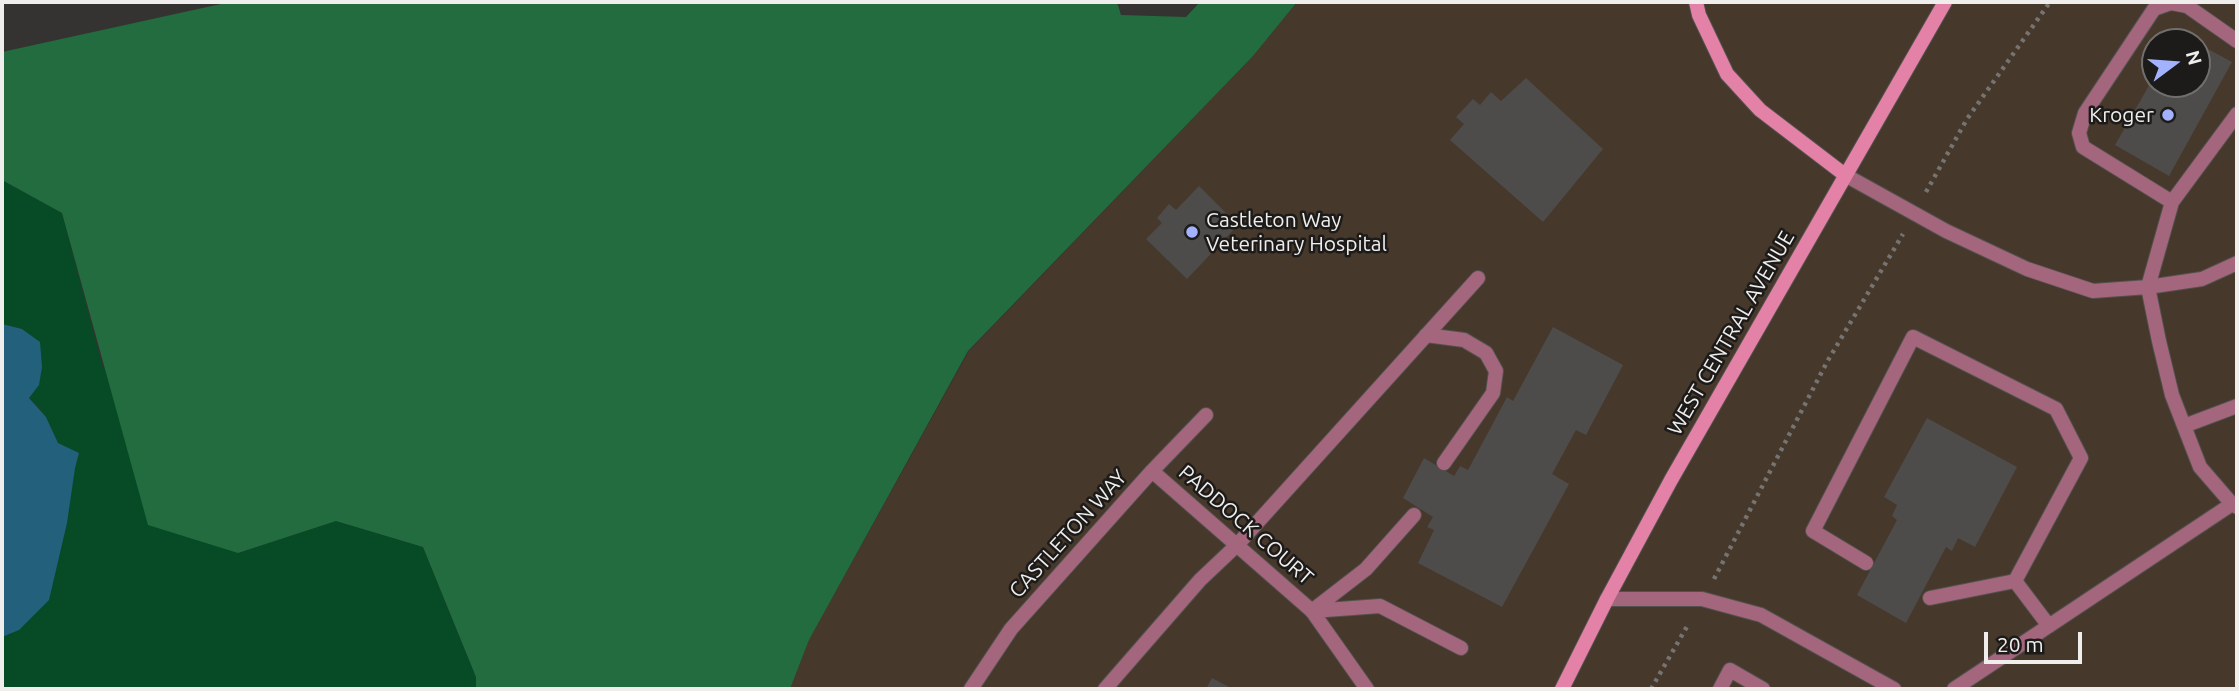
<!DOCTYPE html>
<style>
body{margin:0}
#map{position:relative;width:2239px;height:691px;overflow:hidden;background:#353331;font-family:Ubuntu,sans-serif}
canvas{display:block}
.frame{position:absolute;inset:0;border:4px solid #efeeed;pointer-events:none}
.north{position:absolute;left:2141px;top:28px;width:70px;height:70px;box-sizing:border-box;background:#1c1b1a;border:2px solid #706f6e;border-radius:50%;rotate:74deg;font-size:19px;font-weight:700;line-height:28px;text-align:center;color:#efeeed}
.north::after{content:'';display:block;margin:auto;width:24px;height:32px;background:#a3b2fd;clip-path:polygon(50% 0,100% 100%,50% 72%,0 100%)}
.scale{position:absolute;left:1984px;top:632px;width:98px;height:32px;box-sizing:border-box;border:4px solid #efeeed;border-top:0;padding-left:9px;font-size:21px;line-height:24px;white-space:nowrap;color:#efeeed;-webkit-text-stroke:5px #1c1b1a;paint-order:stroke}
</style>
<div id="map">
<canvas width="2239" height="691"></canvas>
<div class="frame"></div>
<div class="north">N</div>
<div class="scale">20 m</div>
</div>
<script>
const context = document.querySelector('canvas').getContext('2d');
context.lineJoin = 'round';
function fillPath(path, color) {
  context.fillStyle = color;
  context.fill(path, 'evenodd');
}
function shape(rows) {
  const path = new Path2D();
  for (const r of rows) {
    path.moveTo(r[0], r[1]);
    for (let i = 2; i < r.length; i += 2) path.lineTo(r[i], r[i + 1]);
  }
  return path;
}
function trace(path, color, width, dash) {
  context.strokeStyle = color;
  context.lineWidth = width;
  context.lineCap = dash ? 'butt' : 'round';
  context.setLineDash(dash || []);
  context.stroke(path);
}
function drawText(font, color, halo, rows, align = 'center') {
  context.font = font + ' Ubuntu,sans-serif';
  context.lineWidth = 5;
  context.setLineDash([]);
  context.textBaseline = 'middle';
  context.strokeStyle = halo;
  context.fillStyle = color;
  for (const [text, x, y, turn = 0] of rows) {
    context.save();
    context.translate(x, y);
    context.rotate((+turn || 0) * Math.PI / 180);
    context.textAlign = isNaN(turn) ? turn : align;
    if (halo) context.strokeText(text, 0, 0);
    context.fillText(text, 0, 0);
    context.restore();
  }
}
const commercial = shape([
 [1297,2,2237,2,2237,689,790,689,809,640,969,351,1253,56],
 [2155,42,2197,42,2197,84,2155,84]
]);
const green = shape([
 [2,180,62,213,102,365,238,553,336,521,423,547,476,677,476,689,13,689,2,686,2,637,19,630,79,454,58,443,46,417,29,397,39,385,42,366,22,329,2,324]
]);
const forest = shape([
 [230,2,1117,2,1121,15,1186,17,1200,2,1297,2,1253,56,968,351,809,640,790,689,476,689,476,677,423,547,336,521,238,553,148,525,62,213,2,180,2,52]
]);
const water = shape([
 [2,324,22,329,40,342,42,367,39,385,29,398,46,417,58,443,79,453,75,468,67,523,49,600,19,630,2,637]
]);
const building = shape([
 [2179,33,2195,42,2174,42],
 [2197,43,2232,62,2169,176,2115,145,2155,75,2155,84,2197,84],
 [1526,78,1603,149,1543,222,1450,140,1464,124,1456,117,1473,99,1480,105,1491,92,1501,101],
 [1199,186,1238,225,1187,279,1146,239,1162,223,1157,218,1169,204,1176,210],
 [1553,327,1623,365,1586,435,1576,430,1552,474,1569,484,1502,607,1418,563,1434,530,1427,527,1433,517,1403,498,1424,458,1454,476,1460,466,1468,470,1507,397,1513,401],
 [1927,418,2017,467,1975,547,1958,538,1952,551,1946,547,1906,623,1857,595,1897,520,1892,516,1897,505,1884,497],
 [1212,678,1233,689,1206,689]
]);
const path = shape([
 [1926,192,1967,119,2050,2],
 [1714,579,1827,362,1903,234],
 [1651,689,1689,623]
]);
const lane = shape([
 [2237,41,2187,6,2171,3,2154,9,2085,113,2079,133,2083,147,2172,202,2148,287,2159,341,2172,395,2200,467,2232,504,2237,507],
 [1845,175,1946,231,2027,269,2093,291,2148,287,2202,279,2237,263],
 [2172,202,2237,114],
 [1426,335,1464,340,1486,353,1496,371,1493,393,1444,463],
 [2184,426,2237,406],
 [1866,563,1813,531,1913,337,2056,409,2081,458,2015,581,2049,626],
 [1930,598,2015,581],
 [1607,599,1702,599,1761,615,1894,689],
 [1313,610,1366,569,1414,515],
 [1312,611,1380,606,1461,648],
 [1312,611,1367,689],
 [1105,689,1200,580,1237,545,1478,278],
 [1720,689,1730,670,1763,689],
 [1954,689,2232,504]
]);
const street = shape([
 [1152,471,1312,611],
 [971,689,1011,629,1152,471,1206,415]
]);
const secondary = shape([
 [1696,2,1699,15,1727,74,1760,110,1845,175],
 [1562,689,1607,599,1671,480,1945,2]
]);
const markers = [
 [2168,115,7,"#a3b2fd"],
 [1192,232,7,"#a3b2fd"]
];
const poiNames = [
 ["Kroger",2154,115],
 ["Castleton Way",1206,220,"left"],
 ["Veterinary Hospital",1206,244,"left"]
];
const streetNames = [
 ["WEST CENTRAL AVENUE",1731,333,-60],
 ["PADDOCK COURT",1246,525,41],
 ["CASTLETON WAY",1068,534,-48]
];
fillPath(commercial, '#46382a');
fillPath(green, '#064b26');
fillPath(forest, '#236c3f');
fillPath(water, '#22607c');
fillPath(building, '#4d4c4a');
trace(lane, '#53514f', 16);
trace(street, '#53514f', 16);
trace(secondary, '#53514f', 16);
trace(path, '#757472', 4.5, [3.5, 5]);
trace(lane, '#a4667d', 14);
trace(street, '#a4667d', 14);
trace(secondary, '#e381a6', 14);
for (const [x, y, r, color] of markers) {
  const dot = new Path2D();
  dot.arc(x, y, r, 0, 2 * Math.PI);
  context.fillStyle = color;
  context.fill(dot);
  trace(dot, '#1c1b1a', 2.5);
}
drawText('21px', '#efeeed', '#1c1b1a', poiNames, 'right');
drawText('21px', '#efeeed', '#1c1b1a', streetNames);
</script>
